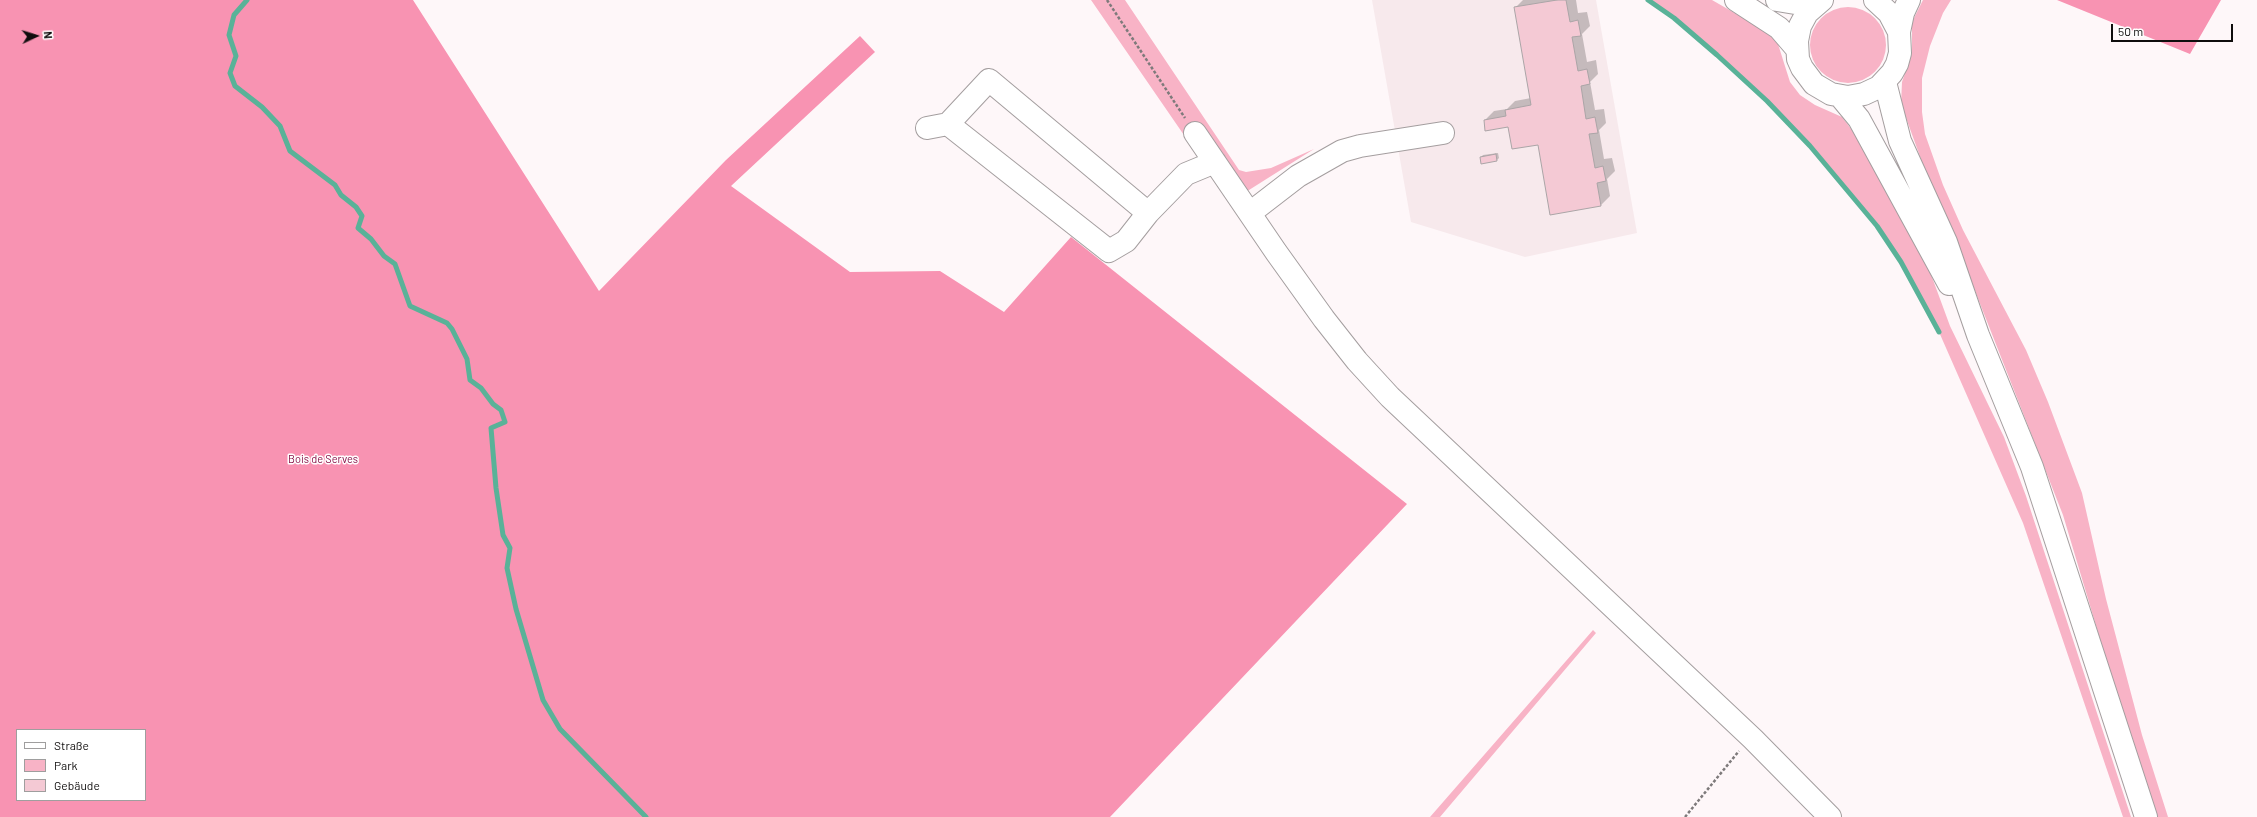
<!DOCTYPE html>
<meta charset="utf-8">
<style>
body{margin:0}
#map{position:relative;width:2257px;height:817px;overflow:hidden;background:#fef7f9;font-family:Barlow,sans-serif}
canvas{display:block}
.legend{position:absolute;left:16px;top:729px;width:130px;height:72px;box-sizing:border-box;background:#fff;border:1px solid #9f9e9e;margin:0;padding:5px 7px;list-style:none;font-size:12px;color:#0f0d0d}
.legend li{display:flex;align-items:center;gap:8px;height:20px}
.legend b{width:20px;border:1px solid #9f9e9e}
.north{position:absolute;left:16px;top:16px;width:40px;height:40px;-webkit-text-stroke:3px #fff;paint-order:stroke;rotate:86deg;font-size:11px;font-weight:700;line-height:16px;text-align:center;color:#0f0d0d}
.north::after{content:'';display:block;margin:auto;width:14px;height:18px;background:#0f0d0d;clip-path:polygon(50% 0,100% 100%,50% 72%,0 100%)}
.scale{position:absolute;left:2111px;top:24px;width:122px;height:18px;box-sizing:border-box;border:2px solid #0f0d0d;border-top:0;padding-left:5px;font-size:12px;line-height:14px;white-space:nowrap;color:#0f0d0d;-webkit-text-stroke:3px #fff;paint-order:stroke}
</style>
<div id="map">
<canvas width="2257" height="817"></canvas>
<ul class="legend">
<li><b style="height:5px;background:#fff"></b>Straße</li>
<li><b style="height:11px;background:#f8b3c6"></b>Park</li>
<li><b style="height:11px;background:#f4c9d4"></b>Gebäude</li>
</ul>
<div class="north">N</div>
<div class="scale">50 m</div>
</div>
<script>
const context = document.querySelector('canvas').getContext('2d');
context.lineJoin = 'round';
function fillPath(path, color) {
  context.fillStyle = color;
  context.fill(path, 'evenodd');
}
function shape(rows) {
  const path = new Path2D();
  for (const r of rows) {
    if (r.length === 3) {
      path.moveTo(r[0] + r[2], r[1]);
      path.arc(r[0], r[1], r[2], 0, 2 * Math.PI);
      continue;
    }
    path.moveTo(r[0], r[1]);
    for (let i = 2; i < r.length; i += 2) path.lineTo(r[i], r[i + 1]);
  }
  return path;
}
function trace(path, color, width, dash) {
  context.strokeStyle = color;
  context.lineWidth = width;
  context.lineCap = dash ? 'butt' : 'round';
  context.setLineDash(dash || []);
  context.stroke(path);
}
function drawText(font, color, halo, rows, align = 'center') {
  context.font = font + ' Barlow,sans-serif';
  context.lineWidth = 3;
  context.setLineDash([]);
  context.textBaseline = 'middle';
  context.strokeStyle = halo;
  context.fillStyle = color;
  for (const [text, x, y, turn = 0] of rows) {
    context.save();
    context.translate(x, y);
    context.rotate((+turn || 0) * Math.PI / 180);
    context.textAlign = isNaN(turn) ? turn : align;
    if (halo) context.strokeText(text, 0, 0);
    context.fillText(text, 0, 0);
    context.restore();
  }
}
const built = shape([
 [1372,0,1596,0,1637,233,1525,257,1411,222]
]);
const green = shape([
 [1091,0,1125,0,1239,170,1246,172,1271,168,1314,149,1230,202],
 [1648,0,1712,0,1766,31,1778,44,1790,82,1800,95,1815,105,1842,117,1852,130,1929,269,1950,326,2004,437,2026,496,2131,817,2123,817,2023,523,1939,332,1901,262,1877,226,1847,189,1767,101,1674,18],
 [1923,0,1951,0,1943,13,1930,46,1922,78,1922,112,1925,134,1943,185,1963,230,2026,350,2048,402,2082,493,2106,599,2142,735,2168,817,2157,817,2131,743,2063,515,1968,273,1922,162,1901,104,1902,82,1912,53,1912,22],
 [1848,45,38],
 [1593,630,1596,633,1440,817,1430,817]
]);
const forest = shape([
 [0,0,413,0,599,291,726,160,860,36,875,52,731,186,850,272,940,271,1004,312,1071,237,1407,504,1110,817,0,817],
 [17,730,145,730,145,800,17,800],
 [2057,0,2221,0,2190,54]
]);
const shadow = shape([
 [1523,0,1576,0,1578,13,1587,12,1590,26,1582,34,1587,62,1596,60,1598,74,1590,82,1595,110,1604,109,1606,123,1599,130,1604,159,1612,158,1615,171,1607,179,1610,196,1601,205,1539,144,1509,126,1485,120,1494,111,1507,109,1515,101,1531,98,1515,8],
 [1498,153,1499,158,1497,160,1482,163,1481,157,1483,155]
]);
const stream = shape([
 [247,0,234,15,229,35,236,56,230,73,235,86,262,107,280,126,290,151,335,185,341,195,356,207,362,216,358,228,371,239,384,256,395,264,410,306,447,323,452,329,467,359,470,380,481,388,493,404,501,410,505,422,491,428,496,488,503,535,510,548,507,568,516,609,543,700,560,729,646,817],
 [1648,0,1674,18,1717,55,1767,101,1810,146,1877,226,1901,262,1939,332]
]);
const building = shape([
 [1557,0,1566,0,1570,22,1578,20,1581,36,1572,37,1578,71,1587,69,1590,84,1581,86,1586,119,1595,117,1598,133,1589,134,1595,168,1603,166,1606,181,1597,183,1601,206,1550,215,1538,145,1512,149,1508,127,1485,131,1484,120,1506,116,1505,110,1531,105,1514,7,1557,0],
 [1496,154,1497,161,1481,164,1480,157,1496,154]
]);
const path = shape([
 [1107,0,1185,118],
 [1685,817,1739,751]
]);
const minor = shape([
 [948,124,989,80,1148,213],
 [927,128,948,124,1109,251,1126,241,1148,213,1186,174,1215,162],
 [1195,133,1276,252,1324,319,1357,361,1390,397,1753,739,1830,817],
 [1250,213,1298,176,1342,151,1360,146,1443,133]
]);
const major = shape([
 [1736,0,1779,28,1797,49],
 [1777,0,1795,3,1818,3],
 [1822,0,1807,13,1800,26,1797,41,1798,59,1802,68,1814,84,1831,94,1848,97,1864,94,1879,87,1892,73,1897,64,1900,53,1899,32,1889,13,1875,0],
 [1899,32,1903,13,1909,0],
 [1885,82,1900,141,1946,242,1978,335,2032,467,2146,817],
 [1840,96,1859,119,1949,284]
]);
const parkNames = [
 ["Bois de Serves",323,459]
];
fillPath(built, '#f7e9ec');
fillPath(green, '#f8b3c6');
fillPath(forest, '#f893b2');
fillPath(shadow, '#0003');
trace(stream, '#59b298', 5);
fillPath(building, '#f4c9d4');
trace(building, '#aba5a7', 1);
trace(minor, '#a49e9f', 24);
trace(major, '#a49e9f', 24);
trace(path, '#7e7a7b', 2.5, [3, 2]);
trace(minor, '#fff', 22);
trace(major, '#fff', 22);
drawText('11px', '#8a1449', '#fff', parkNames);
</script>
